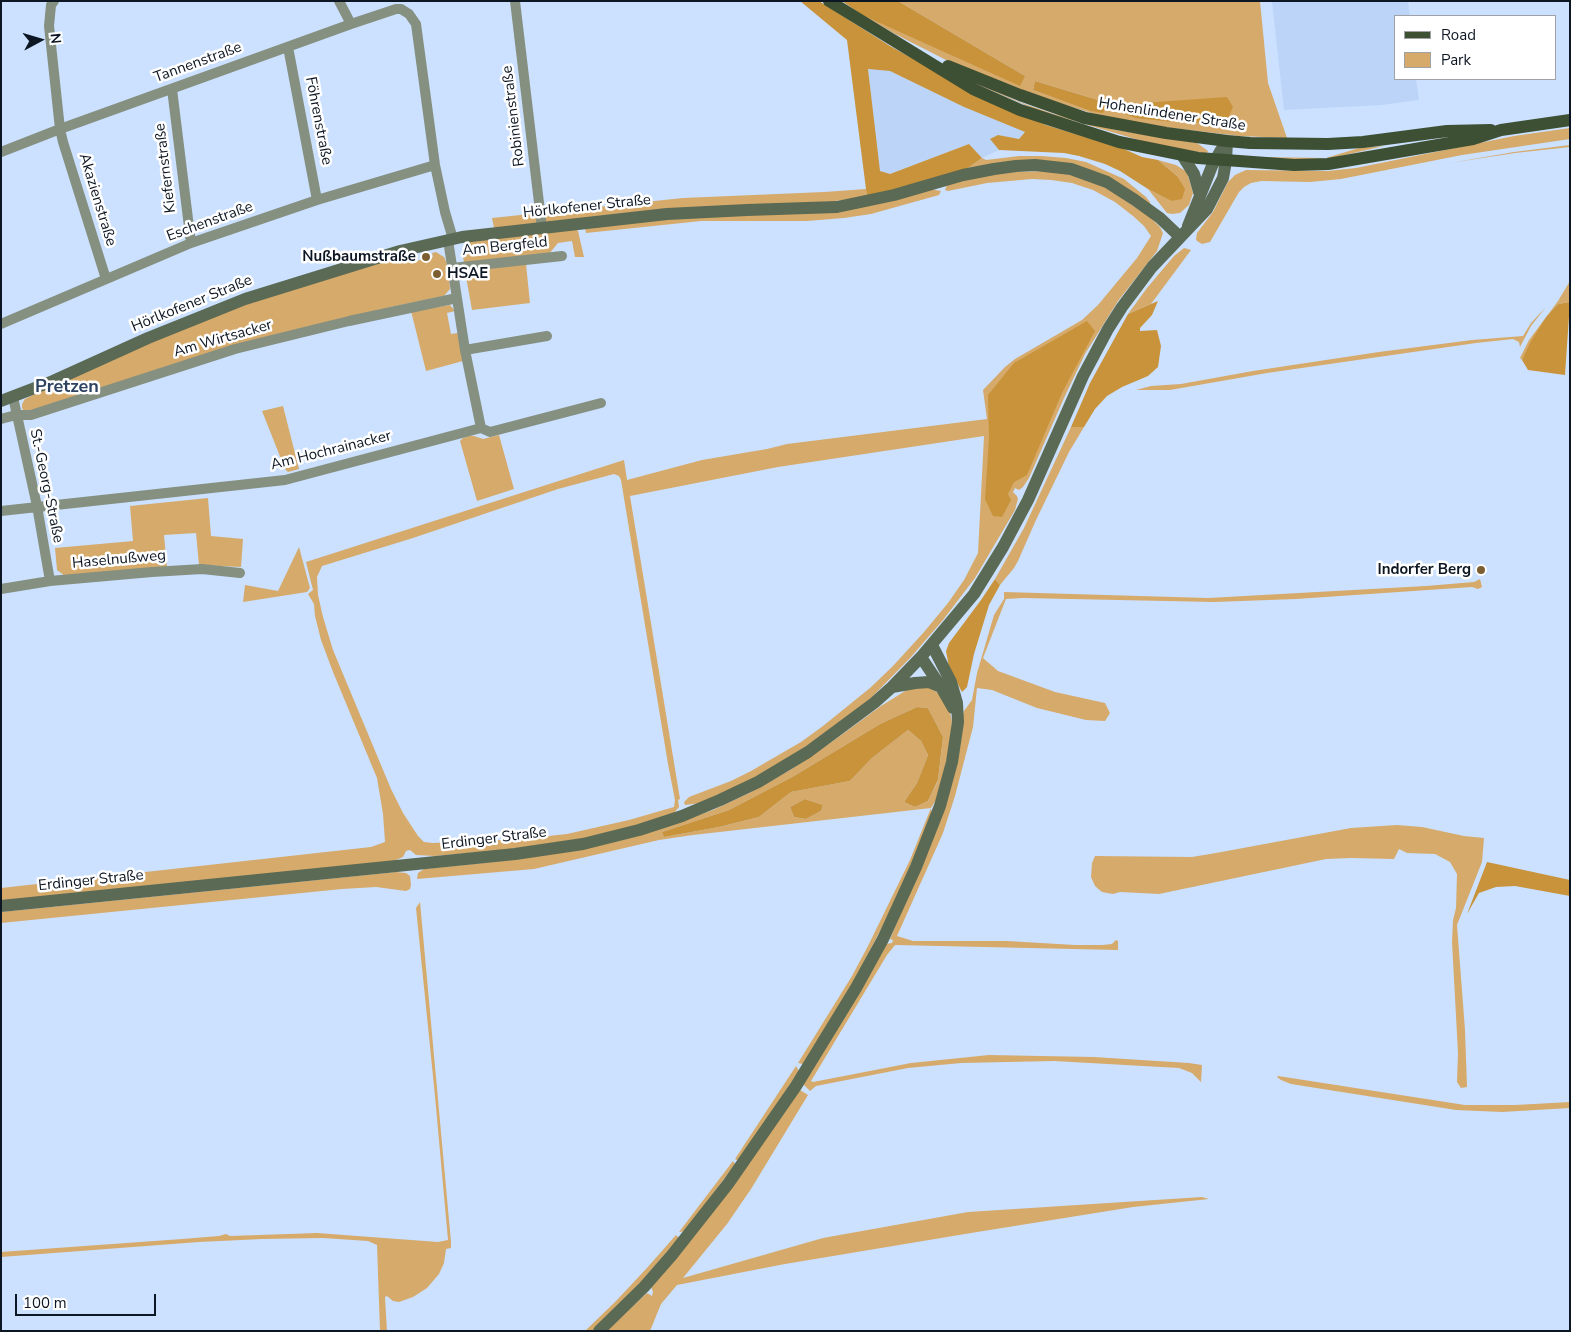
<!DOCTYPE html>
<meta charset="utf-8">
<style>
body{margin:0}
#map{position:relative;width:1571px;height:1332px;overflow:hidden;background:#cbe1ff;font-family:"Nunito Sans",sans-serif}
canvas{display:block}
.frame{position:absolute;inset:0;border:2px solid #0d1723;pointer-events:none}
.legend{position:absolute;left:1394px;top:15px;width:162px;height:65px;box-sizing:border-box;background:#fff;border:1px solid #9ea2a7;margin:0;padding:6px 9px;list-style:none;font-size:15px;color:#0d1723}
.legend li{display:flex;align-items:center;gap:10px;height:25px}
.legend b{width:25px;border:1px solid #9ea2a7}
.north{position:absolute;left:15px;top:15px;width:50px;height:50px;-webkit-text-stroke:4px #fff;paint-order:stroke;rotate:84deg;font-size:14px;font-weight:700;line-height:20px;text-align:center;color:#0d1723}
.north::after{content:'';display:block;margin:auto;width:18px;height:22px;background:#0d1723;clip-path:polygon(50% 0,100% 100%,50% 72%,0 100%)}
.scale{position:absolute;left:15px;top:1294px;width:141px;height:22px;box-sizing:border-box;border:2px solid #0d1723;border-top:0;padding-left:6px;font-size:15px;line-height:18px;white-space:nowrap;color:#0d1723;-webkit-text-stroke:4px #fff;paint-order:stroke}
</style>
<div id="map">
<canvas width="1571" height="1332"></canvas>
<div class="frame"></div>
<ul class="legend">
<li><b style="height:6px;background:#3d5034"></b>Road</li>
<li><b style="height:14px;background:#d6aa6b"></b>Park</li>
</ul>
<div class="north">N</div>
<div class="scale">100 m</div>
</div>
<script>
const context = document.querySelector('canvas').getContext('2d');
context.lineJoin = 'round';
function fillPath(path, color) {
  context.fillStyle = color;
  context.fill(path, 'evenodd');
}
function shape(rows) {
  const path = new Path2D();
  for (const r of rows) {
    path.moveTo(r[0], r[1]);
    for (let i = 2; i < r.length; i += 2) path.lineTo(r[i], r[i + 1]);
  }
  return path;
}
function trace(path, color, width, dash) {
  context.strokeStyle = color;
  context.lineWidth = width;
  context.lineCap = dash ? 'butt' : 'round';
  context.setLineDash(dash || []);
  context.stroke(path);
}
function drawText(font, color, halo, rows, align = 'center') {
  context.font = font + ' "Nunito Sans",sans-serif';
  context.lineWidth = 5;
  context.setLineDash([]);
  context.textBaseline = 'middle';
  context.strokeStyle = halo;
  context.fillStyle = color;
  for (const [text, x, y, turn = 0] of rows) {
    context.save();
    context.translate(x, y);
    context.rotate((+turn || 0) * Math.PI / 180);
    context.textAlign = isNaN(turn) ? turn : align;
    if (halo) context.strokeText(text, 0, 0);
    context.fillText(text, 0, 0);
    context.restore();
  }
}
const built = shape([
 [1272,1,1408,1,1410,16,1395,16,1395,79,1416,79,1419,100,1381,105,1284,110],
 [868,69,890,71,964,107,1025,132,1019,139,998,135,991,139,999,150,982,158,969,144,890,174,879,171]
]);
const green = shape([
 [898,1,1260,1,1268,83,1287,138,1239,136,1164,127,1101,116,1020,91,946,60,897,35,862,15,904,33,1025,76],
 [1035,81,1108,103,1103,112,1090,111,1033,90],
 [956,73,1022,103,1054,114,1116,130,1197,143,1208,151,1207,153,1203,153,1149,143,1037,110,976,84],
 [1570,128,1570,139,1462,155,1341,179,1310,182,1261,181,1251,183,1244,187,1239,192,1210,242,1202,244,1197,241,1196,239,1197,233,1213,212,1228,182,1235,175,1246,170,1328,171,1356,168,1514,136],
 [1570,145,1570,147,1515,153,1450,163,1514,152],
 [1384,146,1332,158,1284,160,1259,157,1326,158,1359,148],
 [1019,156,1041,156,1066,158,1086,162,1124,179,1146,197,1150,202,1150,204,1085,168,965,170,982,158,986,160],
 [1158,160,1176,165,1187,172,1193,193,1189,205,1180,213,1172,214,1167,213,1148,189,1171,201,1177,176],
 [1056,171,1099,183,1150,217,1160,227,1163,233,1157,251,1118,301,1085,354,1064,398,1029,478,1023,487,1019,490,1015,488,1013,492,1017,496,1018,499,1015,510,975,578,943,620,911,657,870,699,810,744,753,779,701,803,685,805,684,802,689,797,731,781,751,771,801,742,823,726,870,688,893,666,924,632,948,603,964,580,978,553,984,436,778,467,630,496,680,799,678,800,679,807,674,813,646,823,585,838,525,848,435,856,416,855,410,850,406,851,403,857,391,862,1,902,1,888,371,847,385,842,383,814,377,778,333,672,321,640,315,616,314,604,308,594,313,590,306,562,624,460,627,480,702,460,767,449,787,444,987,419,983,390,1005,367,1015,359,1082,320,1098,305,1137,258,1151,236,1144,226,1133,216,1115,202,1093,190,1072,183,1051,180,1032,179,987,183,948,191,945,190,948,183,1002,172],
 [614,474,619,476,621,480,668,764,675,800,674,807,629,820,567,834,521,839,433,843,424,842,418,836,403,813,391,789,333,650,323,617,318,595,317,577,322,566,413,538,558,489],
 [866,189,867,197,849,200,494,228,492,218,683,198,824,192],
 [930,189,941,191,939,195,871,214,844,218,807,221,701,221,586,233,585,227,740,213],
 [574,228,578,231,584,257,575,257,572,241,558,243,549,254,464,263,462,250,466,249,465,242],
 [1184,248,1191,250,1151,304,1128,314,1147,288,1174,256],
 [436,252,444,257,448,266,450,289,444,296,391,307,43,408,24,411,22,408,22,404,25,399,41,391,215,314,387,260,415,257,416,261,433,257,432,253],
 [526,264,530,303,472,310,465,271],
 [1570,281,1570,302,1558,304,1546,317,1522,360,1520,358,1529,340,1558,301],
 [450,305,455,311,447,313,451,334,458,333,463,361,426,371,411,311],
 [1546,307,1531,326,1520,347,1519,342,1513,339,1476,343,1267,373,1170,390,1136,390,1151,386,1181,384,1253,371,1379,352,1472,340,1523,336,1531,323],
 [283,406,299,469,288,472,285,469,262,411],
 [1071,427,1084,427,1069,452,1036,520,1018,561,1014,568,1000,585,995,579,1024,528],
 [499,435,514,489,477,501,460,441,463,438,469,436,474,436,483,439],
 [208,498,211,536,243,539,241,567,199,565,196,533,164,535,167,567,65,576,57,570,55,548,133,541,130,506],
 [299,547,310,588,307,592,243,602,245,585,278,591],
 [1480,579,1482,587,1478,589,1472,587,1296,599,1214,602,1023,598,1006,599,983,658,998,671,1055,692,1105,703,1110,713,1105,721,1086,720,1037,708,992,690,977,688,973,727,955,796,943,833,897,936,913,941,1007,941,1075,945,1102,945,1112,944,1116,940,1118,941,1118,950,895,945,887,955,811,1081,813,1082,911,1063,989,1055,1094,1057,1189,1063,1202,1065,1201,1082,1192,1073,1179,1068,1054,1061,961,1063,908,1068,816,1086,810,1091,802,1083,886,944,892,943,893,940,890,939,911,888,964,711,972,700,977,673,994,615,1004,599,1004,592,1208,598,1426,586,1474,582],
 [919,686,931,688,942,696,950,712,952,722,948,756,938,797,931,808,932,817,891,910,845,998,818,1042,803,1064,798,1063,852,976,868,946,910,860,931,808,693,835,659,840,534,869,417,879,418,873,424,869,493,862,571,851,626,839,656,830,713,810,749,793,790,770,833,741,881,706,910,688],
 [917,707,928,708,943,737,938,781,928,801,915,807,904,802,917,783,928,755,921,741,908,730,872,758,850,781,791,792,759,817,719,827,664,837,662,832,729,810,794,776,880,724],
 [805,799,823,805,821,811,806,819,794,817,790,807],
 [1397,825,1422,827,1464,836,1484,838,1482,862,1457,925,1465,1030,1467,1087,1461,1088,1457,1082,1458,1053,1452,942,1453,920,1456,908,1457,874,1450,862,1435,854,1407,853,1399,849,1394,859,1351,858,1326,859,1159,894,1120,892,1113,894,1102,892,1095,886,1091,877,1092,863,1095,856,1192,857,1216,853,1351,828],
 [396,872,406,873,410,876,411,885,410,889,406,891,376,887,342,889,1,923,1,912],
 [420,902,451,1242,451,1248,446,1249,444,1263,439,1274,427,1288,413,1297,399,1302,393,1301,387,1296,385,1297,387,1331,380,1331,377,1245,368,1241,323,1238,262,1239,199,1242,1,1257,1,1252,182,1239,219,1236,226,1234,230,1236,317,1233,438,1242,448,1240,435,1096,416,908],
 [796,1066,799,1071,739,1161,735,1159],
 [1278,1076,1465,1105,1515,1105,1570,1102,1570,1108,1502,1112,1456,1110,1291,1084,1281,1080,1277,1077],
 [800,1090,808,1095,751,1189,727,1224,683,1278,823,1238,968,1212,1202,1197,1209,1199,1133,1207,971,1233,785,1264,677,1285,661,1304,650,1331,605,1331,647,1293,652,1296,653,1292,651,1287],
 [733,1161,735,1164,686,1231,679,1232],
 [676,1235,679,1238,633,1291,592,1331,585,1331,615,1302,646,1269]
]);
const forest = shape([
 [800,1,819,1,890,46,980,96,1046,125,1124,149,1142,157,1158,160,1177,176,1185,189,1182,199,1171,201,1148,189,1120,171,1105,164,1079,156,1064,153,999,150,990,139,998,135,1019,139,1025,132,964,107,890,71,868,69,880,171,890,174,969,144,982,158,965,170,867,197,847,40],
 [842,1,898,1,1025,76,1020,86,862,15],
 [1035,81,1108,103,1103,113,1090,111,1033,90],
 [1227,97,1233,107,1226,123,1174,122,1135,118,1123,113,1128,104],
 [1158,301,1152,315,1140,328,1140,331,1157,330,1161,346,1158,367,1148,376,1122,387,1107,396,1095,409,1084,427,1071,427,1090,383,1128,314],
 [1570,302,1565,375,1528,370,1522,360,1530,343,1546,317,1558,304],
 [1087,321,1095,331,1062,393,1027,475,1014,482,1008,494,1011,500,1002,517,993,516,985,499,989,438,988,395,1014,363],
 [995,579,1000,585,989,605,974,654,967,687,962,692,949,667,946,651,949,643,981,600],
 [917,707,928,708,943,737,938,780,928,801,915,807,904,802,917,783,928,755,921,741,908,730,872,758,850,781,791,792,759,817,719,827,664,837,662,832,729,810,794,776,880,724],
 [805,799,823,805,821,811,806,819,794,817,790,807],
 [1487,862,1570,880,1570,896,1515,886,1496,887,1479,893,1467,914]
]);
const street = shape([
 [54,1,51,5,49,26,60,129,63,142,106,279],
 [339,1,351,24],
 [515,1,542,228],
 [288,47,317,200],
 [172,89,191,243],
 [1,152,60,129,351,24,396,9,401,9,409,14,416,24,435,165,445,212,453,239],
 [448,240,465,350,481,428],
 [452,268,562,256],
 [1,324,191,243,317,200,435,165],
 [465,350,547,336],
 [13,397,37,506,50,581],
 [1,419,16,415,31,415,235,349,349,321,457,298],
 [1,511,285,480,481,428,490,432,601,403],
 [1,589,50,581,152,572,202,569,240,573]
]);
const secondary = shape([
 [1182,155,1194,174,1200,195],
 [1188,226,1212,166,1221,150],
 [1,401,53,381,148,338,245,299,400,251,462,237,667,214,747,210,837,207,894,195,963,175,994,169,1016,166,1035,165,1071,169,1107,182,1135,200,1160,218,1180,237],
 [921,657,941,687,953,708],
 [892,687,915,683,929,682,941,687],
 [1,906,515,854,583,844,639,830,682,816,720,800,758,782,808,752,874,703,892,687,921,657,974,594,1003,547,1028,500,1083,376,1108,329,1122,307,1152,267,1207,209,1223,178,1226,161,1227,141],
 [599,1331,644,1287,672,1255,728,1184,796,1086,856,988,883,939,916,867,940,806,952,762,958,722,957,703,951,682,932,645]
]);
const primary = shape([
 [829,1,973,89,1020,110,1119,142,1198,158,1294,165,1328,164,1473,139,1501,130,1570,120],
 [948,66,1020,95,1085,118,1166,133,1227,141,1250,143,1328,144,1363,142,1447,131,1491,130]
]);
const markers = [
 [426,257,5,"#7b5e32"],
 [437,274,5,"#7b5e32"],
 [1481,570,5,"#7b5e32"]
];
const streetNames = [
 ["Tannenstraße",198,63,-20],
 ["Hohenlindener Straße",1172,115,9],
 ["Robinienstraße",514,116,-97],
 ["Föhrenstraße",318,121,79],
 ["Kiefernstraße",166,168,-97],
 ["Akazienstraße",97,200,73],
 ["Hörlkofener Straße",587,207,-6],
 ["Eschenstraße",210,222,-20],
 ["Am Bergfeld",505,247,-6],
 ["Hörlkofener Straße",192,304,-22],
 ["Am Wirtsacker",223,339,-16],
 ["Am Hochrainacker",331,451,-14],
 ["St.-Georg-Straße",46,486,78],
 ["Haselnußweg",119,560,-5],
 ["Erdinger Straße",494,839,-7],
 ["Erdinger Straße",91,881,-6]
];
const poiNames = [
 ["Nußbaumstraße",416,257],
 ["HSAE",447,274,"left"],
 ["Indorfer Berg",1471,570]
];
const quarterNames = [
 ["Pretzen",67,388]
];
fillPath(built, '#bbd4f7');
fillPath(green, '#d6aa6b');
fillPath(forest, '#c9933b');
trace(street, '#859080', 10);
trace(secondary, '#5a6a54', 12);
trace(primary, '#3d5034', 12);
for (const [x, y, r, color] of markers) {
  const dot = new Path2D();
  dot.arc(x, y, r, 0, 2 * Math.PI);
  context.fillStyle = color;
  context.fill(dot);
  trace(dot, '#fff', 2);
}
drawText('15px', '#0d1723', '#fff', streetNames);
drawText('bold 15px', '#0d1723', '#fff', poiNames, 'right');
drawText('bold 18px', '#2c4260', '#fff', quarterNames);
</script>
